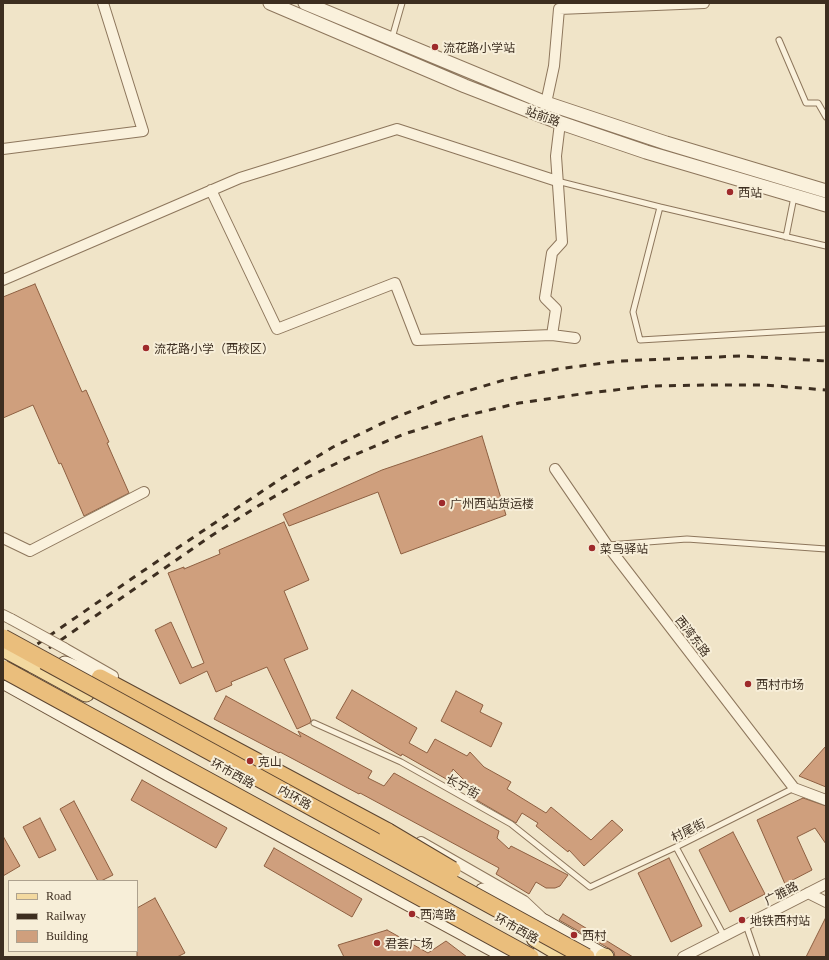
<!DOCTYPE html>
<meta charset="utf-8">
<style>
body{margin:0}
#map{position:relative;width:829px;height:960px;overflow:hidden;background:#f0e4c8;font-family:Georgia,serif}
canvas{display:block}
.frame{position:absolute;inset:0;border:4px solid #3d2e20;pointer-events:none}
.legend{position:absolute;left:8px;top:880px;width:130px;height:72px;box-sizing:border-box;background:#f7eed8;border:1px solid #ada18e;margin:0;padding:5px 7px;list-style:none;font-size:12px;color:#3d2e20}
.legend li{display:flex;align-items:center;gap:8px;height:20px}
.legend b{width:20px;border:1px solid #ada18e}
</style>
<div id="map">
<canvas width="829" height="960"></canvas>
<div class="frame"></div>
<ul class="legend">
<li><b style="height:5px;background:#f3d9a0"></b>Road</li>
<li><b style="height:5px;background:#3d2e20"></b>Railway</li>
<li><b style="height:11px;background:#cf9f7d"></b>Building</li>
</ul>
</div>
<script>
const context = document.querySelector('canvas').getContext('2d');
context.lineJoin = 'round';
function fillPath(path, color) {
  context.fillStyle = color;
  context.fill(path, 'evenodd');
}
function shape(rows) {
  const path = new Path2D();
  for (const r of rows) {
    path.moveTo(r[0], r[1]);
    for (let i = 2; i < r.length; i += 2) path.lineTo(r[i], r[i + 1]);
  }
  return path;
}
function trace(path, color, width, dash) {
  context.strokeStyle = color;
  context.lineWidth = width;
  context.lineCap = dash ? 'butt' : 'round';
  context.setLineDash(dash || []);
  context.stroke(path);
}
function drawText(font, color, halo, rows, align = 'center') {
  context.font = font + ' Georgia,"Noto Sans SC",serif';
  context.lineWidth = 4;
  context.setLineDash([]);
  context.textBaseline = 'middle';
  context.strokeStyle = halo;
  context.fillStyle = color;
  for (const [text, x, y, turn = 0] of rows) {
    context.save();
    context.translate(x, y);
    context.rotate((+turn || 0) * Math.PI / 180);
    context.textAlign = isNaN(turn) ? turn : align;
    if (halo) context.strokeText(text, 0, 0);
    context.fillText(text, 0, 0);
    context.restore();
  }
}
const building = shape([
 [35,284,82,392,86,390,109,442,107,443,129,493,84,516,61,463,59,464,33,405,3,418,3,297,35,284],
 [482,436,506,515,401,554,378,492,289,526,283,514,382,470,482,436],
 [284,522,309,580,284,591,308,649,284,659,311,720,310,723,297,729,267,667,231,682,232,685,216,692,207,671,180,684,155,630,171,622,192,668,204,663,168,573,184,567,184,569,220,554,219,550,284,522],
 [352,690,417,728,409,743,427,753,435,739,467,756,470,752,484,767,511,782,507,789,546,813,551,807,591,840,612,820,623,830,584,866,569,850,568,852,536,826,538,823,522,813,516,823,468,795,472,788,453,769,448,780,402,754,401,756,336,718,352,690],
 [456,691,483,705,480,712,502,723,491,747,441,721,456,691],
 [226,696,301,737,298,731,372,771,368,778,384,786,394,773,499,831,497,838,509,849,511,846,568,875,560,886,555,888,546,888,536,882,529,894,496,874,499,868,360,793,359,794,280,752,279,753,214,719,226,696],
 [826,746,826,787,799,776,826,746],
 [142,780,227,828,216,848,131,800,142,780],
 [803,798,826,806,826,844,815,828,797,837,812,870,785,884,757,820,803,798],
 [74,801,113,875,101,881,98,881,60,809,74,801],
 [40,818,56,850,39,858,23,827,40,818],
 [733,832,765,894,730,912,699,850,733,832],
 [3,836,20,866,3,876,3,836],
 [274,848,362,899,352,917,264,866,274,848],
 [669,858,702,926,671,942,638,873,669,858],
 [155,898,185,953,177,957,137,957,137,908,155,898],
 [563,914,633,957,615,957,614,952,610,949,559,920,563,914],
 [826,917,826,957,806,957,826,917],
 [387,930,428,953,446,941,467,957,344,957,338,945,387,930]
]);
const service = shape([
 [392,38,402,3],
 [779,40,806,103,818,103,826,117],
 [557,181,660,207,826,246],
 [660,207,633,312,640,340,826,329],
 [786,237,794,197],
 [608,545,687,539,826,549],
 [314,723,401,762,511,824,590,887,676,847,794,788],
 [676,847,724,936],
 [746,925,757,957]
]);
const minor = shape([
 [546,103,554,66,559,9,704,3],
 [560,123,556,156,562,242,552,253,545,298,556,309,552,335,575,338],
 [3,149,143,131,103,3],
 [211,190,277,329,395,283,417,340,552,335],
 [3,280,240,178,397,129,557,181],
 [555,469,607,545,794,788,826,800],
 [3,538,30,551,144,492],
 [3,615,11,619],
 [64,648,113,676],
 [421,842,524,901,541,917],
 [808,893,826,902],
 [683,957,826,884]
]);
const tertiary = shape([
 [270,3,465,86,555,121,646,152,826,205],
 [305,3,546,103,666,143,826,191]
]);
const secondary = shape([
 [65,664,100,678],
 [3,681,168,773,508,957],
 [483,891,546,923,605,957]
]);
const primary = shape([
 [33,664,86,693],
 [535,938,567,957],
 [604,957,605,957]
]);
const trunk = shape([
 [100,678,388,832]
]);
const rail = shape([
 [3,668,137,575,282,478,333,447,389,420,447,397,504,380,558,369,619,361,741,356,826,361],
 [3,680,211,536,258,506,308,477,354,455,404,434,456,418,519,403,588,393,650,386,705,385,764,385,826,390]
]);
const minorBridge = shape([
 [11,619,64,648]
]);
const primaryBridge = shape([
 [3,648,33,664]
]);
const trunkBridge = shape([
 [3,638,586,957],
 [3,669,530,957],
 [388,832,452,870]
]);
const markers = [
 [435,47,4,"#9e2a2b"],
 [730,192,4,"#9e2a2b"],
 [146,348,4,"#9e2a2b"],
 [442,503,4,"#9e2a2b"],
 [592,548,4,"#9e2a2b"],
 [748,684,4,"#9e2a2b"],
 [250,761,4,"#9e2a2b"],
 [412,914,4,"#9e2a2b"],
 [742,920,4,"#9e2a2b"],
 [574,935,4,"#9e2a2b"],
 [377,943,4,"#9e2a2b"]
];
const poiNames = [
 ["流花路小学站",443,47],
 ["西站",738,192],
 ["流花路小学（西校区）",154,348],
 ["广州西站货运楼",450,503],
 ["菜鸟驿站",600,548],
 ["西村市场",756,684],
 ["克山",258,761],
 ["西湾路",420,914],
 ["地铁西村站",750,920],
 ["西村",582,935],
 ["君荟广场",385,943]
];
const streetNames = [
 ["站前路",543,116,20],
 ["西湾东路",693,636,52],
 ["环市西路",233,773,29],
 ["长宁街",463,786,29],
 ["内环路",295,797,29],
 ["村尾街",688,830,-26],
 ["广雅路",781,893,-27],
 ["环市西路",517,928,29]
];
fillPath(building, '#cf9f7d');
trace(building, '#8d5f41', 1);
trace(service, '#8d765c', 7);
trace(minor, '#8d765c', 12);
trace(tertiary, '#8d765c', 15);
trace(secondary, '#6f573f', 17);
trace(primary, '#5b4430', 19);
trace(trunk, '#5b4430', 19);
trace(service, '#faf1dc', 5);
trace(minor, '#faf1dc', 10);
trace(tertiary, '#faf1dc', 13);
trace(secondary, '#faf1dc', 15);
trace(primary, '#f3d9a0', 17);
trace(trunk, '#eabe7c', 17);
trace(rail, '#3d2e20', 3, [7, 7]);
trace(minorBridge, '#8d765c', 12, []);
trace(primaryBridge, '#5b4430', 19, []);
trace(trunkBridge, '#5b4430', 19, []);
trace(minorBridge, '#faf1dc', 10);
trace(primaryBridge, '#f3d9a0', 17);
trace(trunkBridge, '#eabe7c', 17);
for (const [x, y, r, color] of markers) {
  const dot = new Path2D();
  dot.arc(x, y, r, 0, 2 * Math.PI);
  context.fillStyle = color;
  context.fill(dot);
  trace(dot, '#f7eed8', 1.5);
}
drawText('12px', '#3d2e20', '#f7eed8', poiNames, 'left');
drawText('12px', '#3d2e20', '#f7eed8', streetNames);
</script>
